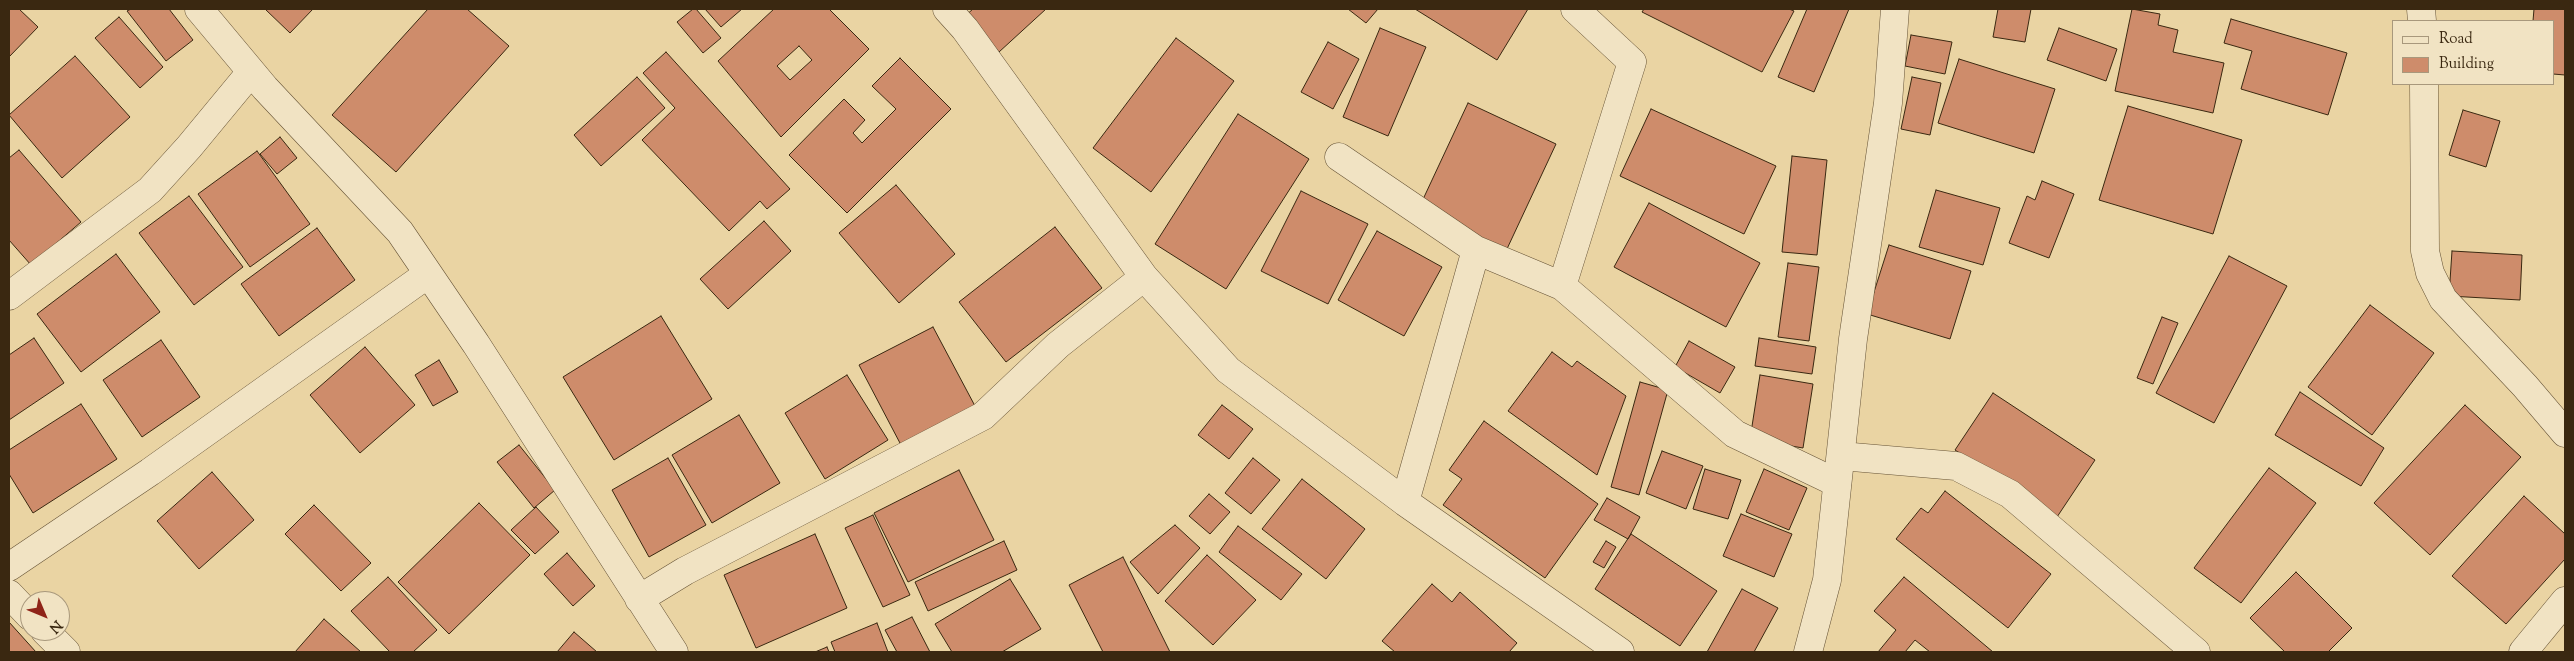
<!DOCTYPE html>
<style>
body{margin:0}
#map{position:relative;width:2574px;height:661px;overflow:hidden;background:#ead4a3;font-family:"Sorts Mill Goudy",serif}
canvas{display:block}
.frame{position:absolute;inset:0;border:10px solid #3a2811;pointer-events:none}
.legend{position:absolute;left:2392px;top:20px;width:162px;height:65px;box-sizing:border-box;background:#f1e3c3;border:1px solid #a8987c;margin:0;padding:6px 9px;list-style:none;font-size:15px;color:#3a2811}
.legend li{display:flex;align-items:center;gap:10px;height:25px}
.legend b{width:25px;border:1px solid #a8987c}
.north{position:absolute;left:20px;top:591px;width:50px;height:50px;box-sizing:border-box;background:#f1e3c3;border:1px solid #a8987c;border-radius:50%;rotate:135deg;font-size:14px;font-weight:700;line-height:20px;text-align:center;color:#3a2811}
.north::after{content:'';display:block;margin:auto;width:18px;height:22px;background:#8f2418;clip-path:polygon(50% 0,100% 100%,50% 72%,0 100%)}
</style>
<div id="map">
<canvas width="2574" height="661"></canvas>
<div class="frame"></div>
<ul class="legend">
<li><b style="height:6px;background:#f1e3c3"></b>Road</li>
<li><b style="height:14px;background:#ce8c6b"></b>Building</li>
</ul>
<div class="north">N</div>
</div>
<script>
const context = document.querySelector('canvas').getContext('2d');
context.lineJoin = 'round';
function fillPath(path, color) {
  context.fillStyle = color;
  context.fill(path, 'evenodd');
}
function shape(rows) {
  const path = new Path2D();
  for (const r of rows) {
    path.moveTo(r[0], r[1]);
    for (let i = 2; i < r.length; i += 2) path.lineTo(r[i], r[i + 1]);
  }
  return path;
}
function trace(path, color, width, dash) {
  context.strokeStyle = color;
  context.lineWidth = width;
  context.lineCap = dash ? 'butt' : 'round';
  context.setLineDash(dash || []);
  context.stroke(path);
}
const building = shape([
 [9,9,19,9,38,27,9,57,9,9],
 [131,9,169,9,193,40,166,61,127,11,131,9],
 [265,9,313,9,290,33,265,9],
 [428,9,467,9,509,46,396,172,332,115,428,9],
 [693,9,696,9,721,38,703,53,677,22,693,9],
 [705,9,742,9,721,27,705,9],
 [774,9,829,9,869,49,781,137,718,61,774,9],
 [799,46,812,60,790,80,777,66,799,46],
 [973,9,1046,9,999,52,965,16,973,9],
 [1348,9,1378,9,1366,23,1348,9],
 [1415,9,1528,9,1497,60,1415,9],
 [1644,9,1789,9,1794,11,1762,72,1642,12,1644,9],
 [1807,9,1849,9,1814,92,1778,77,1807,9],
 [1998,9,2031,9,2025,42,1993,37,1998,9],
 [2132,9,2160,14,2158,25,2178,30,2173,52,2224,63,2213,113,2115,91,2132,9],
 [2534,9,2565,9,2565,75,2553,74,2553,21,2533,21,2534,9],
 [119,17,163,67,140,88,95,38,119,17],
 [2231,19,2347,53,2328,115,2241,89,2252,51,2224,43,2231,19],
 [1380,28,1426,47,1388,136,1343,117,1380,28],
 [2059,28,2117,49,2106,81,2047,60,2059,28],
 [1911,35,1952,42,1945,74,1905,66,1911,35],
 [1176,38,1234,81,1151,192,1093,148,1176,38],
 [1328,42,1359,59,1333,109,1301,92,1328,42],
 [666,52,790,189,767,209,760,201,729,231,642,140,675,108,643,73,666,52],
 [75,56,130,117,62,178,9,115,75,56],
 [900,58,951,109,847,213,789,155,844,99,865,120,853,133,862,143,896,109,872,86,900,58],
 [1959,59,2055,89,2034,153,1938,123,1959,59],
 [637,77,665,108,601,166,574,135,637,77],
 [1912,77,1941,83,1930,135,1901,129,1912,77],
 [1468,103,1556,144,1506,251,1418,210,1468,103],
 [2128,106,2242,140,2213,234,2099,200,2128,106],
 [1651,109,1776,166,1744,234,1620,176,1651,109],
 [2463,110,2500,121,2486,167,2449,155,2463,110],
 [1238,114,1309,159,1226,289,1155,244,1238,114],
 [280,137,297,158,277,174,260,154,280,137],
 [19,150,81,222,31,265,9,240,9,158,19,150],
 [257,151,310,224,250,267,198,194,257,151],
 [1792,156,1827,160,1817,255,1782,252,1792,156],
 [2042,181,2074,194,2049,258,2009,243,2027,196,2035,200,2042,181],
 [896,185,955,254,899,303,839,233,896,185],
 [1936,190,2000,208,1983,265,1919,247,1936,190],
 [1301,191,1368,224,1328,304,1261,271,1301,191],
 [189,196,243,267,194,305,139,233,189,196],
 [1649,203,1760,263,1726,327,1614,267,1649,203],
 [764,221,791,251,728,309,700,279,764,221],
 [1055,227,1102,288,1006,362,959,302,1055,227],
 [317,228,355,280,279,336,241,284,317,228],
 [1377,231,1442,267,1404,336,1338,300,1377,231],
 [1889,245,1971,271,1950,339,1867,314,1889,245],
 [2452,251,2522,255,2520,300,2449,296,2452,251],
 [116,254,160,312,81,372,37,314,116,254],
 [2229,256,2287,286,2214,423,2156,393,2229,256],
 [1788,263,1819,267,1809,341,1778,337,1788,263],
 [2370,305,2434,353,2372,435,2308,387,2370,305],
 [661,316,712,399,614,460,563,377,661,316],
 [2162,317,2178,323,2153,384,2137,378,2162,317],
 [933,327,975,406,901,445,859,365,933,327],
 [34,338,64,383,9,420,9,355,34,338],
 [1759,338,1816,347,1812,374,1755,366,1759,338],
 [161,340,200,397,142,437,103,380,161,340],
 [1689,341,1735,367,1720,393,1675,367,1689,341],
 [365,347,415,405,360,453,310,395,365,347],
 [1552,352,1572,367,1577,361,1626,396,1597,475,1508,411,1552,352],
 [439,360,458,392,433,406,415,375,439,360],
 [847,375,888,440,825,479,785,413,847,375],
 [1760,375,1813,384,1803,448,1750,439,1760,375],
 [1640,382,1668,390,1639,495,1611,487,1640,382],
 [2300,392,2384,448,2361,486,2275,435,2300,392],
 [1993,393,2095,460,2057,517,1955,450,1993,393],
 [81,404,117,459,33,513,9,474,9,450,81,404],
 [1222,405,1253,429,1229,459,1198,435,1222,405],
 [2465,405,2521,457,2430,555,2374,503,2465,405],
 [739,415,780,483,712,523,672,455,739,415],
 [1484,421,1598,504,1545,578,1443,505,1462,479,1449,470,1484,421],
 [519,445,555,490,534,508,497,462,519,445],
 [1662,451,1703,466,1686,509,1646,493,1662,451],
 [668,458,706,525,649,557,612,490,668,458],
 [1253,458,1280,480,1251,514,1225,493,1253,458],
 [2269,468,2316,503,2241,603,2194,568,2269,468],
 [1705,469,1741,480,1728,519,1693,509,1705,469],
 [1764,469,1807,488,1789,530,1746,512,1764,469],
 [959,470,994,540,908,582,874,513,959,470],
 [212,472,254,520,199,569,157,521,212,472],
 [1302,479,1365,529,1326,579,1262,529,1302,479],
 [1945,491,2051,574,2008,628,1896,539,1921,508,1928,513,1945,491],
 [1209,494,1230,512,1210,534,1189,516,1209,494],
 [2524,496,2565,534,2565,559,2506,624,2452,576,2524,496],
 [1607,498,1640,517,1628,539,1594,520,1607,498],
 [479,503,530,555,449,634,398,582,479,503],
 [314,505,371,563,341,591,285,534,314,505],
 [536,507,559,532,535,554,511,530,536,507],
 [1741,514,1792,534,1774,577,1723,556,1741,514],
 [873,515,910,595,883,607,845,528,873,515],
 [1175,525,1200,548,1158,594,1130,562,1175,525],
 [1238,526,1302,574,1281,600,1219,552,1238,526],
 [815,534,847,608,756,648,724,575,815,534],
 [1631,534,1717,591,1680,646,1595,589,1631,534],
 [1004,541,1017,570,928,611,915,582,1004,541],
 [1606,541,1616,547,1604,568,1593,562,1606,541],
 [567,553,595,586,573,606,544,574,567,553],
 [1207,555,1256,600,1213,645,1165,601,1207,555],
 [1123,557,1170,652,1103,652,1069,585,1123,557],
 [2296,572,2352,628,2328,652,2285,652,2250,618,2296,572],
 [388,577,437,630,413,652,390,652,351,611,388,577],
 [1904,577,1993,652,1930,652,1915,640,1905,652,1878,652,1896,630,1874,611,1904,577],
 [1010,579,1041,629,1002,652,952,652,935,624,1010,579],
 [1432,584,1452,602,1460,592,1517,643,1509,652,1395,652,1382,641,1432,584],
 [1742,589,1778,608,1754,652,1707,652,1742,589],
 [912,617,930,652,897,652,885,630,912,617],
 [324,619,361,652,295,652,324,619],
 [9,622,36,652,9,652,9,622],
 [877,623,888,652,835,652,831,642,877,623],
 [574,632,597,652,557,652,574,632],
 [827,647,829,652,815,652,827,647]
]);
const minor = shape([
 [199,9,265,88,400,232,476,344,674,652],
 [947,9,965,29,1144,277,1228,370,1405,502,1620,652],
 [2421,9,2422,21],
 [2424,84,2425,251,2430,273,2443,299,2525,386,2565,433],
 [1339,157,1476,250,1562,286,1735,434,1837,483],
 [1562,286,1632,62,1575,9],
 [9,296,150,190,189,147,251,72],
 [1841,456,1956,466,2010,494,2196,652],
 [1405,502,1476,250],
 [9,567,150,472,428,274],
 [9,594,30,616],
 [639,599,685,571,983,416,1058,345,1144,277],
 [45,631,66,652],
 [2523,652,2565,601]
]);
const tertiary = shape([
 [1808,652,1827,580,1853,339,1888,103,1895,9]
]);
fillPath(building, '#ce8c6b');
trace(building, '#3a2811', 1);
trace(minor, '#665336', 29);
trace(tertiary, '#665336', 29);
trace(minor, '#f1e3c3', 28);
trace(tertiary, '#f1e3c3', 28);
</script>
